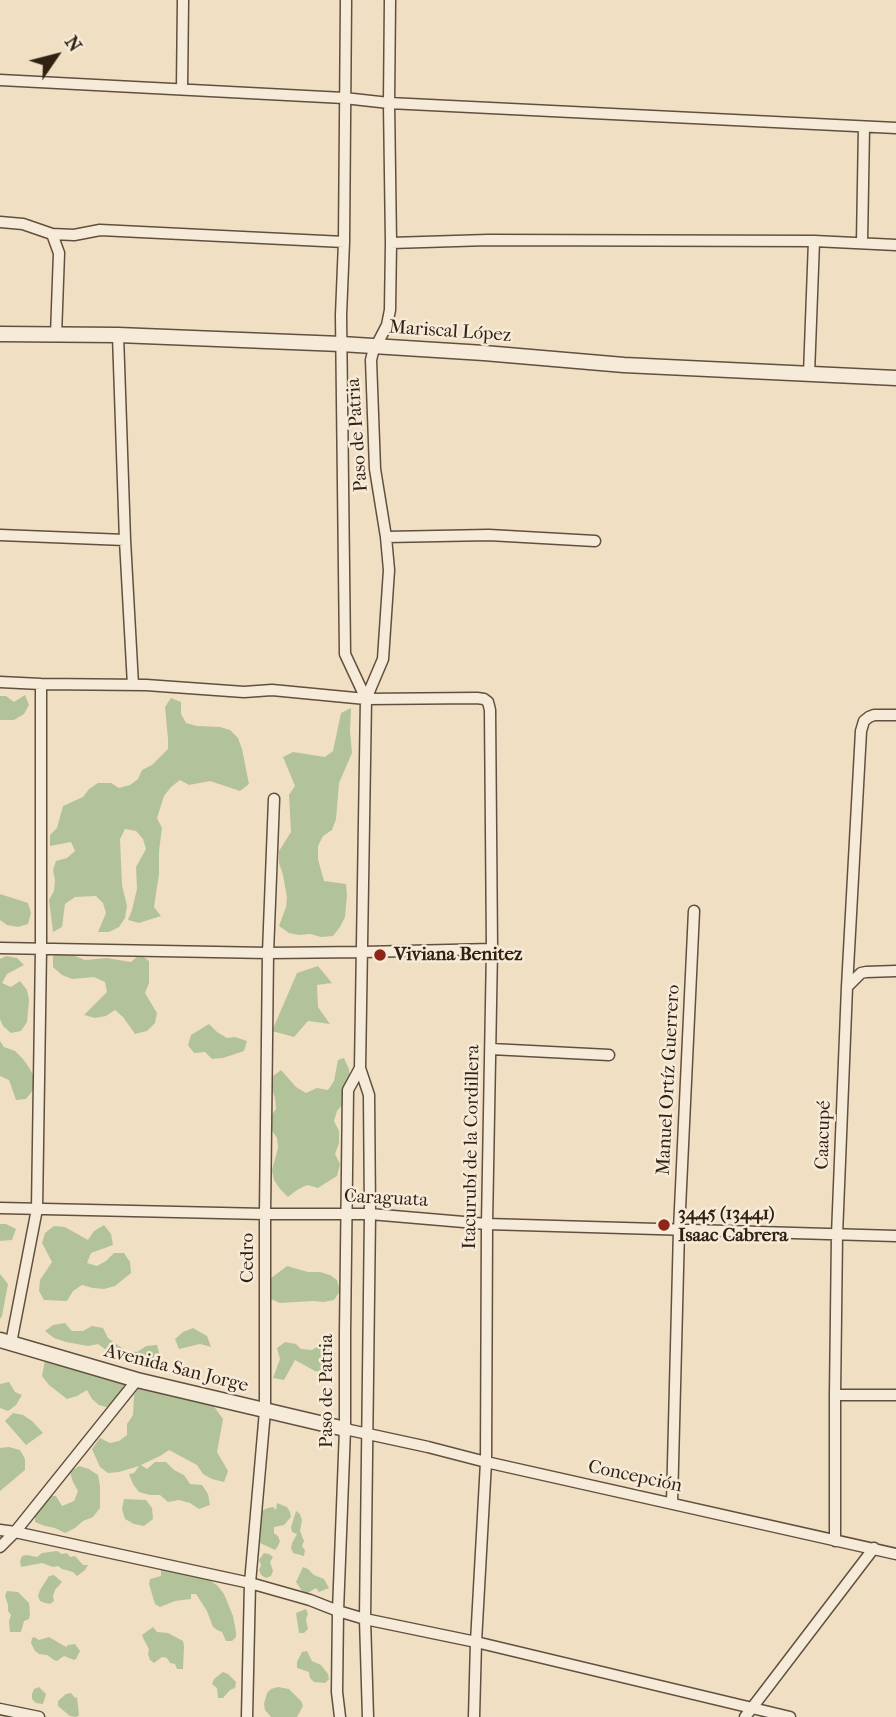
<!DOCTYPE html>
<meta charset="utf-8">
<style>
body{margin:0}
#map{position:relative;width:896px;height:1717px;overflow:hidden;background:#f1dfc3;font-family:"IM FELL French Canon",serif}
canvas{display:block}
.north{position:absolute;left:21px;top:21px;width:70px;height:70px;-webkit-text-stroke:5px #f6ead8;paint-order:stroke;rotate:55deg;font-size:19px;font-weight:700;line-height:28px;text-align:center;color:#302113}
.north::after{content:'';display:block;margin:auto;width:24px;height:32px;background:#302113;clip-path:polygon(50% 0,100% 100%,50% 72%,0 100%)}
</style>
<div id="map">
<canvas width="896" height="1717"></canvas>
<div class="north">N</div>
</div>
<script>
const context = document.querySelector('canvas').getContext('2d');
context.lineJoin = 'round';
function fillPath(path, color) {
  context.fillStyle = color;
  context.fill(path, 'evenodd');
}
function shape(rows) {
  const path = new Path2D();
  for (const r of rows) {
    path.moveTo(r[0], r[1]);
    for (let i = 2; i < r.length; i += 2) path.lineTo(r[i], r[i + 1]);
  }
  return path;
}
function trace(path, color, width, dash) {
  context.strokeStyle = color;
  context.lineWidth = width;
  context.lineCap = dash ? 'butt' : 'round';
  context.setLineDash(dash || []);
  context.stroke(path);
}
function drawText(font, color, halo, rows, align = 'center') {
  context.font = font + ' "IM FELL French Canon",serif';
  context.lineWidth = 5;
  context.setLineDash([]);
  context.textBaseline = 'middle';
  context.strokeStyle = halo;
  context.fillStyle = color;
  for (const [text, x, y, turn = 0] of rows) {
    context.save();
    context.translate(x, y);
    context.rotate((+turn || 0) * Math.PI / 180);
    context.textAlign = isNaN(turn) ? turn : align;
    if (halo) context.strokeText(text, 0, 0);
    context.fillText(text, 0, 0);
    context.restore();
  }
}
const green = shape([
 [25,695,29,705,24,714,14,720,0,720,0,696,6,696,14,702],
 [171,698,181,702,181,714,186,723,197,726,220,727,230,730,238,738,242,749,249,784,240,791,210,781,189,785,180,780,171,787,164,796,157,818,162,828,159,851,159,874,154,907,161,916,139,923,128,920,132,910,137,889,136,867,146,849,143,839,136,831,125,829,120,839,122,885,127,906,125,918,119,927,109,932,98,932,106,913,103,903,96,896,75,897,65,904,62,927,53,932,49,900,54,891,55,880,53,870,56,861,67,858,75,851,71,842,50,846,50,835,57,828,63,806,83,797,89,789,98,783,111,783,119,788,130,785,138,779,142,770,152,765,168,749,168,739,165,707],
 [351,708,350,731,352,753,339,783,336,819,332,830,323,836,318,846,318,859,324,881,346,884,347,895,345,917,340,927,333,936,321,937,310,934,299,935,289,933,279,926,286,907,287,897,283,875,279,863,279,851,291,832,289,795,295,786,283,757,293,752,325,757,333,751,341,713],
 [0,894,28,903,31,913,28,924,18,927,7,925,0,920],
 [63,951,85,960,107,958,131,962,140,954,149,961,149,983,145,993,157,1013,155,1023,147,1031,135,1034,123,1017,115,1010,106,1016,95,1018,84,1015,107,992,105,982,94,977,72,979,62,975,53,967,53,956],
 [6,956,17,958,24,965,7,974,2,983,11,987,20,981,27,990,29,1000,27,1022,21,1031,11,1033,3,1026,0,1019,0,959],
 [318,966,332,983,317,985,318,1007,330,1024,308,1021,294,1037,272,1031,297,973],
 [209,1024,217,1032,227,1038,235,1037,247,1041,244,1051,223,1058,212,1059,205,1052,194,1053,188,1045,191,1035],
 [0,1041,4,1047,15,1051,23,1059,30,1069,35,1079,33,1090,26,1099,16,1100,9,1080,0,1076],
 [344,1058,349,1069,350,1079,344,1103,337,1111,334,1121,339,1131,339,1143,335,1154,340,1164,337,1176,318,1188,307,1185,297,1190,288,1197,280,1189,274,1180,272,1170,278,1148,277,1138,271,1129,270,1117,276,1109,275,1098,272,1089,272,1077,281,1070,296,1087,306,1093,317,1088,328,1090,334,1081,338,1060],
 [0,1224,6,1224,16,1229,12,1240,0,1241],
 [104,1225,111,1234,113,1245,91,1253,87,1263,97,1266,106,1261,114,1253,124,1253,130,1262,131,1273,115,1286,104,1289,93,1288,82,1285,73,1291,67,1301,44,1300,39,1291,40,1280,52,1262,42,1243,45,1233,54,1226,65,1227,88,1240,94,1231],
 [287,1266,308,1272,320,1272,330,1275,337,1280,340,1291,334,1300,324,1302,313,1301,280,1303,271,1299,267,1289,270,1279],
 [0,1274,8,1284,2,1316,0,1319],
 [65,1323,72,1331,83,1331,92,1326,103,1328,108,1338,126,1351,137,1352,146,1346,157,1345,160,1356,147,1364,136,1365,127,1359,116,1357,98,1344,88,1346,66,1342,54,1338,45,1331,53,1325],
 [193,1328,207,1336,211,1347,200,1344,179,1349,175,1339,183,1332],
 [285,1342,296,1344,301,1349,312,1350,320,1345,331,1344,335,1354,333,1364,326,1373,315,1371,295,1360,284,1380,273,1378,280,1359,277,1348],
 [45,1360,129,1383,110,1408,99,1405,92,1399,87,1390,77,1396,67,1399,49,1385,42,1376],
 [9,1382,15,1392,22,1395,16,1405,8,1411,0,1408,0,1384],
 [140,1385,210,1401,223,1419,217,1452,228,1471,224,1482,212,1479,203,1474,197,1465,169,1450,160,1456,141,1465,147,1469,155,1462,166,1462,174,1470,184,1475,190,1484,202,1485,208,1494,210,1505,199,1509,190,1503,179,1500,168,1502,160,1495,150,1495,139,1492,133,1484,129,1474,134,1473,139,1466,119,1472,108,1473,100,1467,92,1449,100,1438,110,1443,119,1441,127,1435,127,1424,133,1415,134,1395],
 [13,1413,23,1415,32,1421,43,1433,26,1445,5,1421],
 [9,1447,20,1450,25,1459,25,1470,0,1491,0,1448],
 [79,1466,89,1469,98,1475,100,1486,100,1508,93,1517,83,1521,75,1528,65,1533,55,1528,45,1526,35,1522,35,1500,45,1496,56,1496,62,1506,74,1501,78,1491,73,1482,70,1472],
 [124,1499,146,1500,152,1508,153,1519,144,1526,134,1524,125,1519,122,1509],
 [277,1503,287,1507,290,1512,291,1517,284,1525,274,1527,274,1533,278,1536,280,1541,278,1546,275,1550,260,1543,261,1526,260,1515,263,1510,268,1508,273,1507,276,1510],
 [296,1511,300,1514,302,1520,300,1531,304,1541,302,1546,305,1550,304,1556,293,1553,291,1548,292,1543,297,1534,292,1532,291,1527],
 [57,1551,62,1554,67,1553,70,1557,75,1556,83,1565,88,1565,85,1570,77,1576,73,1572,62,1569,58,1566,53,1567,42,1563,21,1567,20,1561,22,1556,27,1555,37,1557,42,1553],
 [264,1553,269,1554,273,1557,270,1562,273,1571,271,1576,266,1578,261,1575,259,1570,261,1565,259,1560],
 [163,1566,205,1574,212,1582,217,1585,224,1594,233,1616,236,1632,236,1637,232,1641,226,1641,222,1632,217,1630,213,1627,207,1611,196,1594,191,1594,191,1599,175,1601,160,1607,155,1604,149,1584,150,1579,161,1576,161,1570],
 [303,1567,308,1569,314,1575,324,1579,329,1588,319,1592,316,1588,306,1594,302,1591,296,1582],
 [54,1575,62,1582,55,1590,53,1596,54,1601,50,1604,45,1603,40,1601,38,1596,40,1590,49,1576],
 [7,1591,18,1592,29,1603,30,1614,29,1619,24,1621,21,1632,10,1632,9,1621,11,1615,8,1611,8,1605,5,1596],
 [306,1609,308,1614,306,1619,308,1629,304,1633,299,1633,296,1613],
 [153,1627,157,1632,168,1633,183,1641,184,1646,183,1669,177,1669,175,1664,170,1663,167,1658,162,1657,154,1663,150,1660,148,1654,149,1649,144,1640,142,1635],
 [34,1637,39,1640,49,1637,66,1647,68,1645,75,1644,80,1651,76,1659,74,1660,64,1656,57,1661,54,1660,47,1655,39,1654,35,1651,31,1643,32,1638],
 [307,1651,312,1661,321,1665,328,1674,329,1679,325,1683,314,1682,310,1678,309,1672,297,1668,297,1662,302,1652],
 [223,1672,228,1674,236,1682,235,1688,230,1690,223,1698,218,1698,217,1688,212,1684,214,1679],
 [39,1687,46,1694,43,1704,36,1703,32,1699,32,1694,34,1689],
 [278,1687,289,1689,301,1701,303,1706,297,1717,271,1717,265,1710,264,1704,267,1693,271,1689],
 [71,1693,75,1698,77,1697,79,1715,76,1717,70,1716,58,1706,58,1701,66,1694]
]);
const minor = shape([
 [346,0,344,242,341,315,345,654,366,699],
 [0,80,344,98,389,103,896,128],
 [182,89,183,0],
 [0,222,23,224,52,234,74,235,100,230,344,242],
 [52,234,59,253,56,335],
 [862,242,864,127],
 [391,243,488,240,814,241,896,245],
 [118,335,125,540,133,685],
 [809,374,814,241],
 [0,535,125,540],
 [386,537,489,535,595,541],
 [0,682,41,684,146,685,244,692,272,690,366,699,477,698,484,699,488,702,490,710,492,949,487,1224,486,1462,476,1642,474,1717],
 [0,948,268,953,363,952,492,949],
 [847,987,861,973,866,972,896,971],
 [491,1049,609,1055],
 [0,1208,265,1214,370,1214,487,1224,896,1236],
 [11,1343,37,1209,41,949,41,684],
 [835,1395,896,1395],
 [345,1429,428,1447,486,1462,896,1554],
 [672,1503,679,1230,694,911],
 [0,1530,15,1532,250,1583,310,1600,338,1611,365,1619,476,1642,790,1717],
 [835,1541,835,1395,837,1235,847,987,861,731,864,721,869,717,874,715,896,715],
 [0,1547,15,1532,137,1380],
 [0,1709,39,1717],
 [247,1717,250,1583,265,1411,265,1214,268,953,274,799],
 [340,1717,337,1692,338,1611,345,1429,345,1333,348,1090,360,1068],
 [368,1717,365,1619,370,1214,369,1095,360,1068,366,699,383,659,389,570,386,537,375,469,371,360,373,352,387,325,390,310,391,243,389,103,390,0],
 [745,1717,874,1548]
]);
const tertiary = shape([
 [0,334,118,335,341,344,484,353,624,365,896,378],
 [0,1340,137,1380,345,1429]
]);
const markers = [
 [380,955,7,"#8f2418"],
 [664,1225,7,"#8f2418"]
];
const streetNames = [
 ["Mariscal López",450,332,4],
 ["Paso de Patria",358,435,-94],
 ["Manuel Ortíz Guerrero",669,1080,-87],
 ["Caacupé",824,1135,-88],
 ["Itacurubí de la Cordillera",472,1147,-89],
 ["Caraguata",386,1199,3],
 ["Cedro",248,1258,-90],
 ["Avenida San Jorge",176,1369,14],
 ["Paso de Patria",327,1391,-90],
 ["Concepción",635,1477,12]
];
const poiNames = [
 ["Viviana Benitez",394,955],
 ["3445 (13441)",678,1214],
 ["Isaac Cabrera",678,1236]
];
fillPath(green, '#b3c399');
trace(minor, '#60503f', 13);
trace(tertiary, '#60503f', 17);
trace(minor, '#f6ead8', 10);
trace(tertiary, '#f6ead8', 14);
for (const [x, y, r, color] of markers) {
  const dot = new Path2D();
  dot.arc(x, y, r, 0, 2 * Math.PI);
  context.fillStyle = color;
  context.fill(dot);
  trace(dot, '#f6ead8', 2.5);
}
drawText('19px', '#302113', '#f6ead8', streetNames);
drawText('bold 19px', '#302113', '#f6ead8', poiNames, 'left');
</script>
